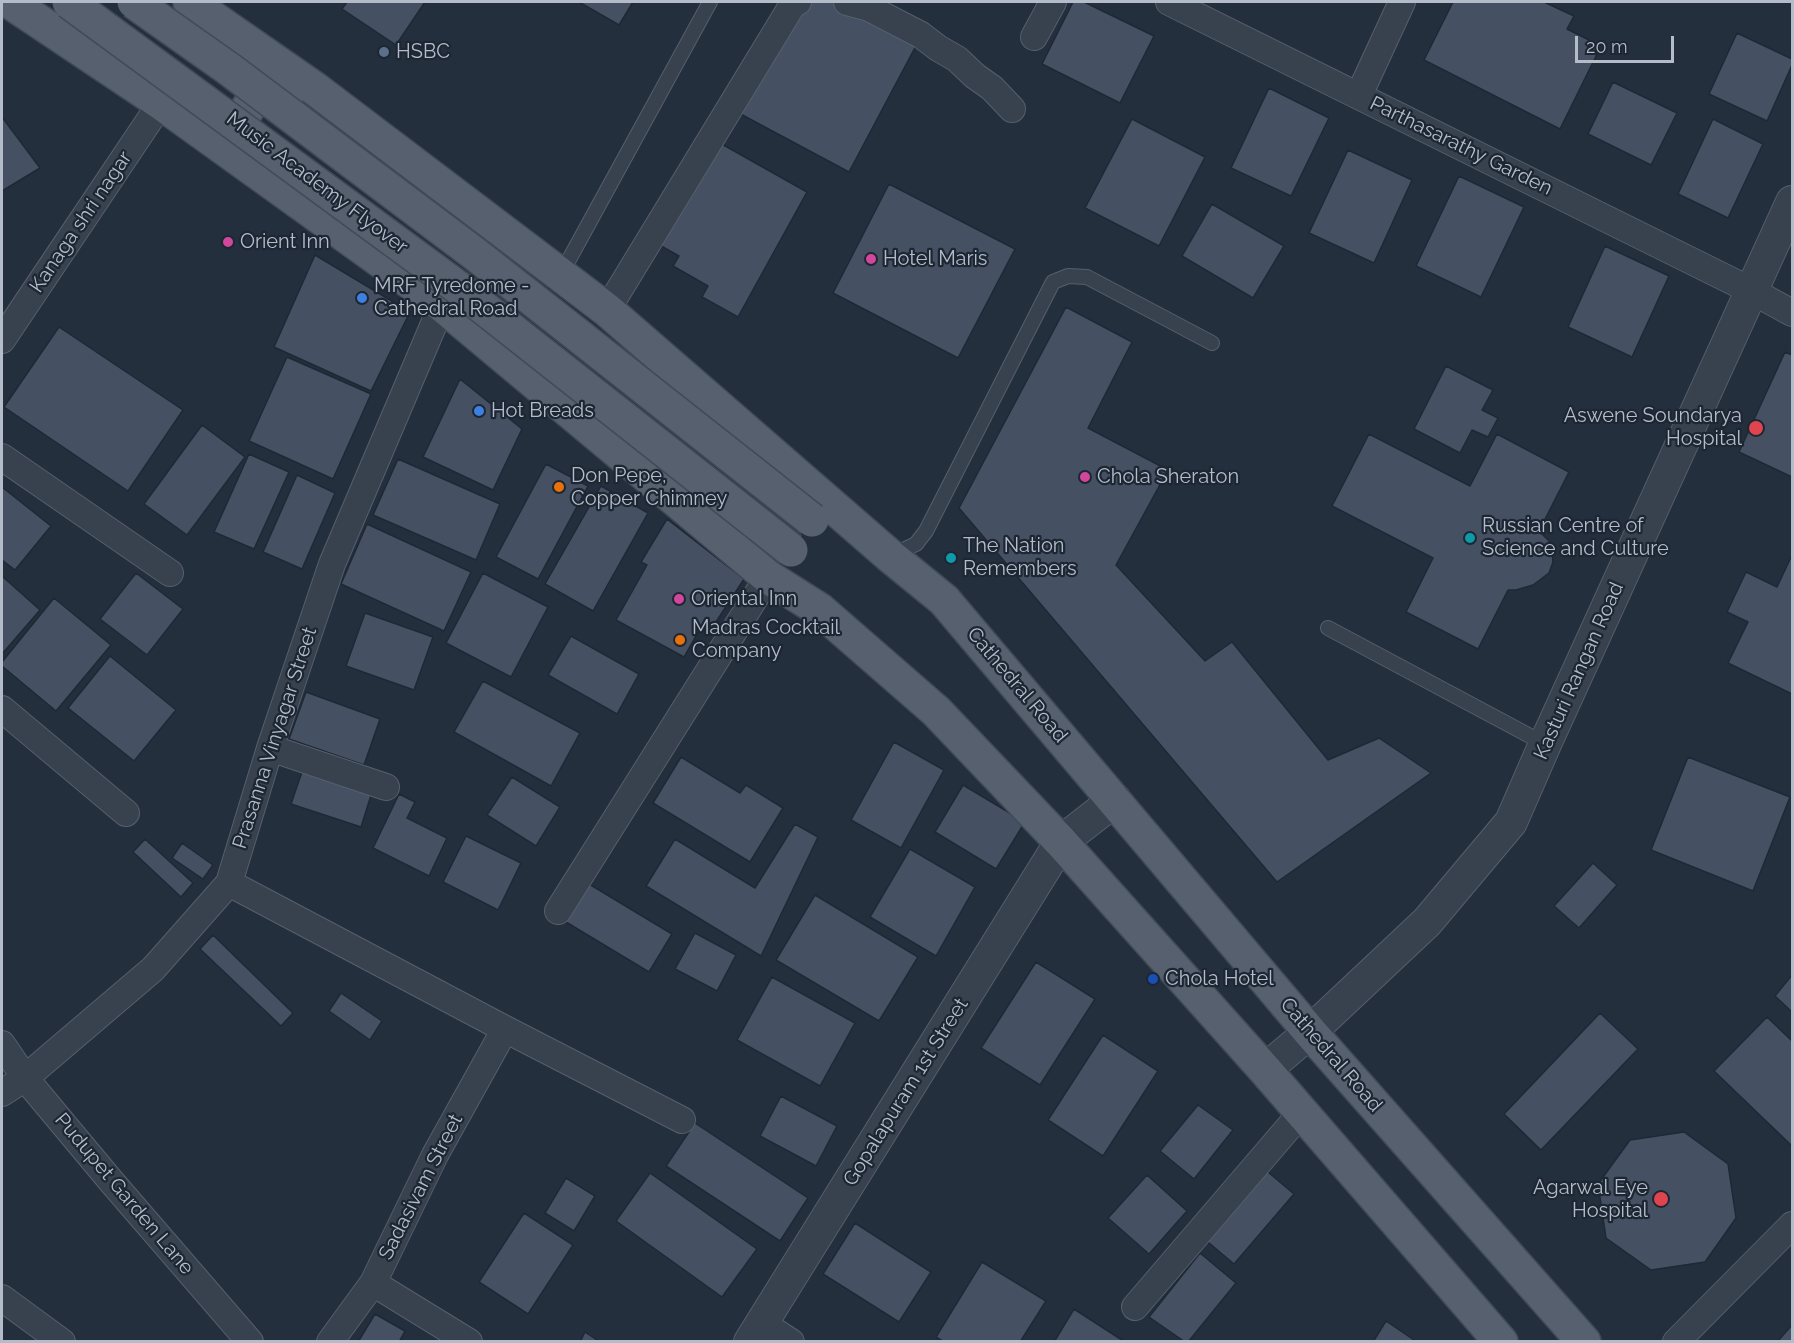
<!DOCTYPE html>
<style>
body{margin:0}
#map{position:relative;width:1794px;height:1343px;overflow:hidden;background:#242f3e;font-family:Raleway,sans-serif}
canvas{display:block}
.frame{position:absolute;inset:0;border:3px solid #b4bcc9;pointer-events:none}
.scale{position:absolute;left:1575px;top:36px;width:99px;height:27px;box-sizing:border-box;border:3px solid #b4bcc9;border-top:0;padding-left:8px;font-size:18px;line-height:21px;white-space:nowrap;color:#b4bcc9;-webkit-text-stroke:4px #1d2633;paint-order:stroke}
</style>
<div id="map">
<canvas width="1794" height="1343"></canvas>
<div class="frame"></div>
<div class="scale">20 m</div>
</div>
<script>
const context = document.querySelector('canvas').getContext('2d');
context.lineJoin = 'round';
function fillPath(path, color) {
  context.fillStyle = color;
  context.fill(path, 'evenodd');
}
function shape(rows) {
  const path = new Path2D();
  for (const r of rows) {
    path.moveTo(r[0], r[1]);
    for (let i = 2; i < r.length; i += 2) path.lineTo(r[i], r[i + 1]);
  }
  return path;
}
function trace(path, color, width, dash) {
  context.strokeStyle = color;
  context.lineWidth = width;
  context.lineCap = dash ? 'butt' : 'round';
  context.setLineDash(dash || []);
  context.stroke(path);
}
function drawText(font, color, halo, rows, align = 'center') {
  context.font = font + ' Raleway,sans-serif';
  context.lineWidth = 4.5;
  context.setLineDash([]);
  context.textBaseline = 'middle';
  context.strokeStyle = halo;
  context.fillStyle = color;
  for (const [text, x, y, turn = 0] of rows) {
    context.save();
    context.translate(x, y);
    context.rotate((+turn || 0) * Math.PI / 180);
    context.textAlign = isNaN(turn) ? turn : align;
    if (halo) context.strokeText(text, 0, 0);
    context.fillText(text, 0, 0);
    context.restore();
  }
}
const building = shape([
 [347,2,425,2,396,45,342,9,347,2],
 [579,2,633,2,619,25,579,2],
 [791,2,883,2,927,25,849,172,733,110,791,2],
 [1073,2,1084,2,1154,36,1120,103,1042,64,1073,2],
 [1453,2,1544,2,1574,16,1567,29,1601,46,1560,129,1424,60,1453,2],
 [1737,33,1792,59,1792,65,1767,121,1709,94,1737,33],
 [1613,82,1677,113,1651,165,1588,134,1613,82],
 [1269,88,1329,118,1291,196,1231,168,1269,88],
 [2,117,40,168,2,191,2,117],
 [1132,119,1205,157,1159,246,1085,208,1132,119],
 [1713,119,1763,144,1728,218,1678,194,1713,119],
 [711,138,807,192,738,317,702,297,708,286,673,266,679,256,654,242,711,138],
 [1348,150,1412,180,1374,263,1309,233,1348,150],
 [1459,176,1524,207,1481,297,1416,266,1459,176],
 [889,184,1015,249,958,358,833,293,889,184],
 [1212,204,1284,246,1253,298,1182,256,1212,204],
 [1605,246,1669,276,1632,357,1568,327,1605,246],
 [315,255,410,312,371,391,274,347,315,255],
 [1066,307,1132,342,1088,428,1168,470,1116,565,1205,661,1232,642,1328,760,1379,738,1431,773,1277,882,959,508,1066,307],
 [59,327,183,410,128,491,4,407,59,327],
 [1785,352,1792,355,1792,477,1739,452,1785,352],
 [287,357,371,394,333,479,249,441,287,357],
 [1446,366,1493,390,1482,410,1498,418,1488,437,1472,430,1460,453,1414,429,1446,366],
 [460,379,522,429,493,490,423,457,460,379],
 [202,425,245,457,187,535,144,504,202,425],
 [1369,434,1470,486,1497,434,1569,472,1539,531,1550,542,1552,550,1553,562,1549,573,1533,585,1516,590,1508,590,1478,649,1406,612,1433,558,1332,506,1369,434],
 [249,454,289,472,254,549,214,532,249,454],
 [398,459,500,504,476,560,373,515,398,459],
 [546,464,588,486,538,579,496,557,546,464],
 [297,475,335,493,302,569,263,552,297,475],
 [601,486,648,513,593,611,545,584,601,486],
 [2,487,51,526,15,570,2,560,2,487],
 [667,519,744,579,714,625,705,620,684,657,616,620,647,565,641,562,667,519],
 [367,524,471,572,444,631,341,584,367,524],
 [1792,555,1792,694,1728,663,1748,622,1727,612,1746,572,1777,587,1792,555],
 [136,573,183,609,147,655,100,619,136,573],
 [483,573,548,607,511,677,446,643,483,573],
 [2,576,40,610,2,654,2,576],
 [54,598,111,645,56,711,2,666,2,662,54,598],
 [365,613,433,637,414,690,346,666,365,613],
 [571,636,639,674,617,714,548,675,571,636],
 [110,656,176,710,134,761,68,708,110,656],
 [483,681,580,733,551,786,454,732,483,681],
 [306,692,380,719,364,765,289,739,306,692],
 [894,742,944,770,901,848,851,820,894,742],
 [681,757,740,793,746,785,783,808,750,862,653,803,681,757],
 [1688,757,1790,797,1753,891,1651,850,1688,757],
 [304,766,373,789,361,827,291,804,304,766],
 [512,777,560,807,536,846,487,815,512,777],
 [963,785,1025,822,996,869,935,832,963,785],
 [399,794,415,802,407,818,447,838,429,876,373,848,399,794],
 [795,824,818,837,761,956,646,886,675,839,755,888,795,824],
 [466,836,521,863,498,910,443,882,466,836],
 [145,839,193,883,181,897,133,852,145,839],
 [182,843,213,865,203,879,172,858,182,843],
 [910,849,975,887,936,956,870,917,910,849],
 [1593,863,1617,885,1579,928,1554,906,1593,863],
 [589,884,672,934,649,972,566,922,589,884],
 [815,895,918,957,879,1021,776,960,815,895],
 [695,933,736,955,717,991,675,969,695,933],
 [213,935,293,1013,281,1026,200,949,213,935],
 [1036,962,1095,999,1040,1085,981,1048,1036,962],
 [1792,975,1792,1012,1775,996,1792,975],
 [772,977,855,1023,820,1086,737,1040,772,977],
 [341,993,382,1021,370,1040,329,1011,341,993],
 [1600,1013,1638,1049,1541,1150,1504,1114,1600,1013],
 [1767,1017,1792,1041,1792,1146,1714,1071,1767,1017],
 [1103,1035,1158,1071,1103,1156,1048,1120,1103,1035],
 [781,1096,837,1126,816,1166,760,1136,781,1096],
 [1198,1105,1233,1130,1194,1179,1160,1151,1198,1105],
 [695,1123,808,1198,780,1241,666,1166,695,1123],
 [1684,1132,1728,1164,1736,1218,1705,1262,1651,1270,1606,1238,1598,1184,1630,1140,1684,1132],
 [1261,1166,1294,1194,1234,1264,1202,1237,1261,1166],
 [650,1173,757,1249,722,1297,616,1221,650,1173],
 [1147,1175,1187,1211,1149,1254,1108,1218,1147,1175],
 [566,1178,595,1196,574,1231,545,1213,566,1178],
 [524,1213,573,1245,528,1314,479,1282,524,1213],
 [855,1223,931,1272,899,1322,823,1274,855,1223],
 [1200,1253,1236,1283,1188,1342,1185,1342,1149,1317,1200,1253],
 [982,1262,1046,1301,1020,1342,944,1342,936,1337,982,1262],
 [1074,1309,1125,1342,1054,1342,1074,1309],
 [375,1314,405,1331,399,1342,358,1342,375,1314],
 [1386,1321,1417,1342,1373,1342,1386,1321],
 [1792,1325,1792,1342,1777,1342,1792,1325],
 [585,1332,600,1342,580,1342,585,1332]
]);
const service = shape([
 [560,276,710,2],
 [892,555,916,544,926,531,1053,282,1068,276,1087,277,1212,343],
 [1328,628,1545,744]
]);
const minor = shape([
 [847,2,869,8,921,35,938,48,957,59,975,76,992,88,1012,109],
 [1169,2,1752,291,1792,313],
 [1034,37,1053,2],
 [1359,95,1402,2],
 [607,310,793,4,798,2],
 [2,340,161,103],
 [2,457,170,573],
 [2,709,126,813],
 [270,748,386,787],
 [229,883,505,1029,682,1120],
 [558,911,768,577],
 [2,1044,25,1078,111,1181,250,1342],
 [2,1093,25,1078,153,969,229,883,270,748,332,564,442,305],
 [373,1283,469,1342],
 [2,1298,62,1342],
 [1135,1307,1302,1112],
 [762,1323,791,1342],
 [330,1342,373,1283,435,1155,505,1029],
 [1676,1342,1792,1225]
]);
const tertiary = shape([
 [1265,1070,1310,1032,1427,922,1511,822,1545,744,1792,202],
 [750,1342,1061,842,1115,800]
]);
const primary = shape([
 [10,2,161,103,442,305,768,577,820,610,936,711,1061,842,1265,1070,1501,1342],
 [190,2,314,88,607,310,890,556,944,600,1310,1032,1584,1342],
 [241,156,239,139,244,115,252,101,271,90,290,90]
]);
const primaryBridge = shape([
 [69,2,456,286,791,550],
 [134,2,229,69,475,254,812,520]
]);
const markers = [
 [384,52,6,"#5c6f8a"],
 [228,242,6,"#d1479c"],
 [871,259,6,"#d1479c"],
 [362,298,6,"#3f7fe0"],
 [479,411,6,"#3f7fe0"],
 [1756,428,8,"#e0444e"],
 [1085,477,6,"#d1479c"],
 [559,487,6,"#e8710a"],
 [1470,538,6,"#0f9aa8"],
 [951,558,6,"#0f9aa8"],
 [679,599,6,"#d1479c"],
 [680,640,6,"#e8710a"],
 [1153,979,6,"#1a4fb4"],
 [1661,1199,8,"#e0444e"]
];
const poiNames = [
 ["HSBC",396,52],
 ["Orient Inn",240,242],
 ["Hotel Maris",883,259],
 ["MRF Tyredome -",374,286],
 ["Cathedral Road",374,309],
 ["Hot Breads",491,411],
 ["Aswene Soundarya",1742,416,"right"],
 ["Hospital",1742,439,"right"],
 ["Don Pepe,",571,476],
 ["Copper Chimney",571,499],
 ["Chola Sheraton",1097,477],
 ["Russian Centre of",1482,526],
 ["Science and Culture",1482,549],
 ["The Nation",963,546],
 ["Remembers",963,569],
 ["Oriental Inn",691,599],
 ["Madras Cocktail",692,628],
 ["Company",692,651],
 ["Chola Hotel",1165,979],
 ["Agarwal Eye",1648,1188,"right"],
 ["Hospital",1648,1211,"right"]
];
const streetNames = [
 ["Parthasarathy Garden",1461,146,26],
 ["Music Academy Flyover",317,183,37],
 ["Kanaga shri nagar",81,222,-56],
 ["Kasturi Rangan Road",1579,671,-66],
 ["Cathedral Road",1017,685,50],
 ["Prasanna Vinyagar Street",275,738,-72],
 ["Cathedral Road",1331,1055,49],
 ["Gopalapuram 1st Street",906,1092,-58],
 ["Sadasivam Street",421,1187,-63],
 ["Pudupet Garden Lane",124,1194,50]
];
fillPath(building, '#455162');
trace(building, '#1f2835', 1.5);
trace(service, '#565f6c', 16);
trace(minor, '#565f6c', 28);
trace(tertiary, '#565f6c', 34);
trace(primary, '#414a57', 36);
trace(service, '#38414e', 14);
trace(minor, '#38414e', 26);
trace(tertiary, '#38414e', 32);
trace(primary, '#56606e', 33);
trace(primaryBridge, '#414a57', 36, []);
trace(primaryBridge, '#56606e', 33);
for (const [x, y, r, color] of markers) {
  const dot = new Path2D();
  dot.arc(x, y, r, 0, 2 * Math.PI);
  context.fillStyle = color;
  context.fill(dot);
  trace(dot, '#1d2633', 2);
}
drawText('20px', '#b4bcc9', '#1d2633', poiNames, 'left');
drawText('20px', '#b4bcc9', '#1d2633', streetNames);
</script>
